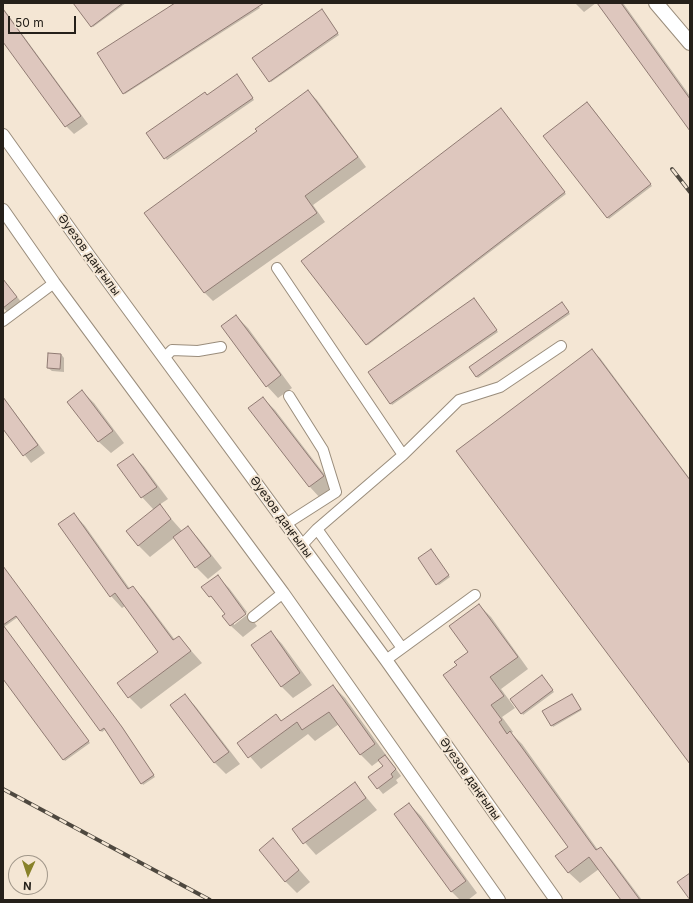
<!DOCTYPE html>
<meta charset="utf-8">
<style>
body{margin:0}
#map{position:relative;width:693px;height:903px;overflow:hidden;background:#f4e6d4;font-family:Inter,sans-serif}
canvas{display:block}
.frame{position:absolute;inset:0;border:4px solid #25201a;pointer-events:none}
.north{position:absolute;left:8px;top:855px;width:40px;height:40px;box-sizing:border-box;background:#f4e6d4;border:1px solid #a1978a;border-radius:50%;rotate:183deg;font-size:11px;font-weight:700;line-height:16px;text-align:center;color:#25201a}
.north::after{content:'';display:block;margin:auto;width:14px;height:18px;background:#88822a;clip-path:polygon(50% 0,100% 100%,50% 72%,0 100%)}
.scale{position:absolute;left:8px;top:16px;width:68px;height:18px;box-sizing:border-box;border:2px solid #25201a;border-top:0;padding-left:5px;font-size:12px;line-height:14px;white-space:nowrap;color:#25201a;-webkit-text-stroke:3px #f4e6d4;paint-order:stroke}
</style>
<div id="map">
<canvas width="693" height="903"></canvas>
<div class="frame"></div>
<div class="north">N</div>
<div class="scale">50 m</div>
</div>
<script>
const context = document.querySelector('canvas').getContext('2d');
context.lineJoin = 'round';
function fillPath(path, color) {
  context.fillStyle = color;
  context.fill(path, 'evenodd');
}
function shape(rows) {
  const path = new Path2D();
  for (const r of rows) {
    path.moveTo(r[0], r[1]);
    for (let i = 2; i < r.length; i += 2) path.lineTo(r[i], r[i + 1]);
  }
  return path;
}
function trace(path, color, width, dash) {
  context.strokeStyle = color;
  context.lineWidth = width;
  context.lineCap = dash ? 'butt' : 'round';
  context.setLineDash(dash || []);
  context.stroke(path);
}
function drawText(font, color, halo, rows, align = 'center') {
  context.font = font + ' Inter,sans-serif';
  context.lineWidth = 4;
  context.setLineDash([]);
  context.textBaseline = 'middle';
  context.strokeStyle = halo;
  context.fillStyle = color;
  for (const [text, x, y, turn = 0] of rows) {
    context.save();
    context.translate(x, y);
    context.rotate((+turn || 0) * Math.PI / 180);
    context.textAlign = isNaN(turn) ? turn : align;
    if (halo) context.strokeText(text, 0, 0);
    context.fillText(text, 0, 0);
    context.restore();
  }
}
const shadow = shape([
 [75,3,126,3,93,27],
 [177,3,256,3,260,8,125,94,124,93],
 [575,3,596,3,584,12],
 [598,3,623,3,690,96,690,129],
 [3,8,88,124,74,134,66,126,3,40],
 [323,12,339,35,271,82,270,81],
 [238,77,254,100,167,160,148,133],
 [308,91,317,100,366,167,313,205,325,222,213,301,204,292,259,132],
 [589,104,652,186,609,219,544,136],
 [502,111,566,194,368,345,366,344],
 [3,279,22,303,9,313,3,308],
 [474,299,498,332,392,405,369,372],
 [564,305,570,314,478,378,477,377,470,368],
 [236,316,248,328,292,388,278,398,267,386],
 [592,351,600,358,690,479,690,763],
 [61,354,64,358,64,372,52,371,48,368],
 [82,391,94,403,124,443,111,453,99,442,68,402],
 [3,397,45,453,31,463,3,427],
 [263,398,275,410,335,488,321,499,310,487,249,408],
 [133,455,144,467,168,499,159,505,182,531,188,527,199,539,222,568,208,579,196,567,174,538,150,557,138,545,154,510,142,497,119,465],
 [74,514,85,526,130,589,133,587,144,599,175,640,179,637,202,663,141,709,129,697,160,652,125,606,122,608,111,596],
 [432,552,450,577,439,585,437,584],
 [3,567,124,730,155,777,143,785,142,783,106,729,102,732,100,730,18,617,4,627,90,743,65,761,3,677],
 [217,576,229,588,247,612,234,622,234,625,248,614,257,626,243,637,231,626,224,616,226,614,203,587],
 [479,605,491,617,528,669,501,689,515,708,502,717,513,732,511,733,522,744,598,850,601,848,612,860,642,900,622,900,599,869,580,883,568,872,569,847,458,666,469,652],
 [271,632,282,644,312,685,293,698,281,686],
 [543,678,554,692,523,715,522,713],
 [333,686,345,698,401,776,396,780,398,783,383,794,378,788,384,766,380,760,372,766,360,754,339,724,315,741,308,734,261,769,238,743,276,715,282,722],
 [185,695,196,707,240,764,226,774,214,762],
 [572,695,582,710,553,727,552,725],
 [355,784,377,810,316,855,293,829],
 [409,804,421,816,477,893,468,900,460,900,452,892,395,814],
 [273,840,310,882,297,893,285,881]
]);
const building = shape([
 [73,3,123,3,91,27,73,3],
 [175,3,264,3,123,94,97,53,175,3],
 [597,3,621,3,690,99,690,131,597,3],
 [3,9,81,116,65,127,3,42,3,9],
 [322,9,338,33,269,82,252,58,322,9],
 [237,74,253,98,164,159,146,133,205,92,207,95,237,74],
 [308,90,358,157,305,196,317,213,204,293,144,213,257,131,255,129,308,90],
 [587,102,651,184,607,218,543,136,587,102],
 [501,108,565,192,366,345,301,261,501,108],
 [3,279,17,297,3,308,3,279],
 [474,298,497,330,390,404,368,372,474,298],
 [562,302,569,312,476,377,469,367,562,302],
 [236,315,281,375,266,387,221,326,236,315],
 [592,349,690,480,690,764,456,451,592,349],
 [48,353,61,354,60,369,47,368,48,353],
 [82,390,113,431,98,442,67,402,82,390],
 [3,397,38,445,23,456,3,429,3,397],
 [263,397,324,476,309,487,248,408,263,397],
 [133,454,157,487,141,498,117,465,133,454],
 [160,504,171,519,138,546,126,531,160,504],
 [74,513,128,589,133,586,173,640,179,636,191,651,128,698,117,683,158,652,115,593,110,597,58,524,74,513],
 [188,526,211,556,195,568,173,537,188,526],
 [431,549,449,575,436,585,418,558,431,549],
 [3,566,122,727,154,775,141,784,104,728,100,731,16,616,3,625,89,741,63,760,3,679,3,566],
 [218,575,246,614,230,626,222,616,225,614,211,596,209,597,201,587,218,575],
 [479,604,518,657,490,677,504,696,491,705,502,720,499,722,507,734,510,731,596,850,601,847,640,900,621,900,589,857,568,873,555,856,568,847,443,675,457,665,454,662,468,652,449,626,479,604],
 [271,631,300,673,281,687,251,645,271,631],
 [542,675,553,690,521,714,510,699,542,675],
 [333,685,375,744,360,755,329,712,302,730,297,722,248,758,237,743,276,714,281,721,333,685],
 [185,694,229,752,214,763,170,705,185,694],
 [572,694,581,709,551,726,542,711,572,694],
 [385,755,396,769,391,774,393,777,377,789,368,777,383,766,378,760,385,755],
 [355,782,366,798,303,844,292,829,355,782],
 [409,803,466,881,451,892,394,814,409,803],
 [273,838,299,870,285,882,259,850,273,838],
 [690,873,690,900,677,882,690,873]
]);
const minor = shape([
 [277,268,403,455,459,400,500,387,561,346],
 [3,321,54,283],
 [164,358,172,350,198,351,221,347],
 [286,524,336,492,323,450,289,396],
 [317,529,402,648],
 [302,545,317,529,403,455],
 [253,617,283,593],
 [386,660,475,595]
]);
const major = shape([
 [3,135,90,257,386,660,556,900],
 [3,210,54,283,283,593,499,900]
]);
const highway = shape([
 [656,3,690,43]
]);
const rail = shape([
 [672,169,690,192],
 [3,789,210,900]
]);
const streetNames = [
 ["Әуезов даңғылы",89,255,54],
 ["Әуезов даңғылы",281,517,54],
 ["Әуезов даңғылы",470,779,55]
];
fillPath(shadow, '#0003');
fillPath(building, '#dec7be');
trace(building, '#907b73', 1);
trace(minor, '#9a8d7c', 12);
trace(major, '#9a8d7c', 14);
trace(highway, '#9a8d7c', 16);
trace(minor, '#fff', 10);
trace(major, '#fff', 12);
trace(highway, '#fff', 14);
trace(rail, '#4e483f', 4);
trace(rail, '#f4e6d4', 2.5, [8]);
drawText('12px', '#25201a', '#f4e6d4', streetNames);
</script>
